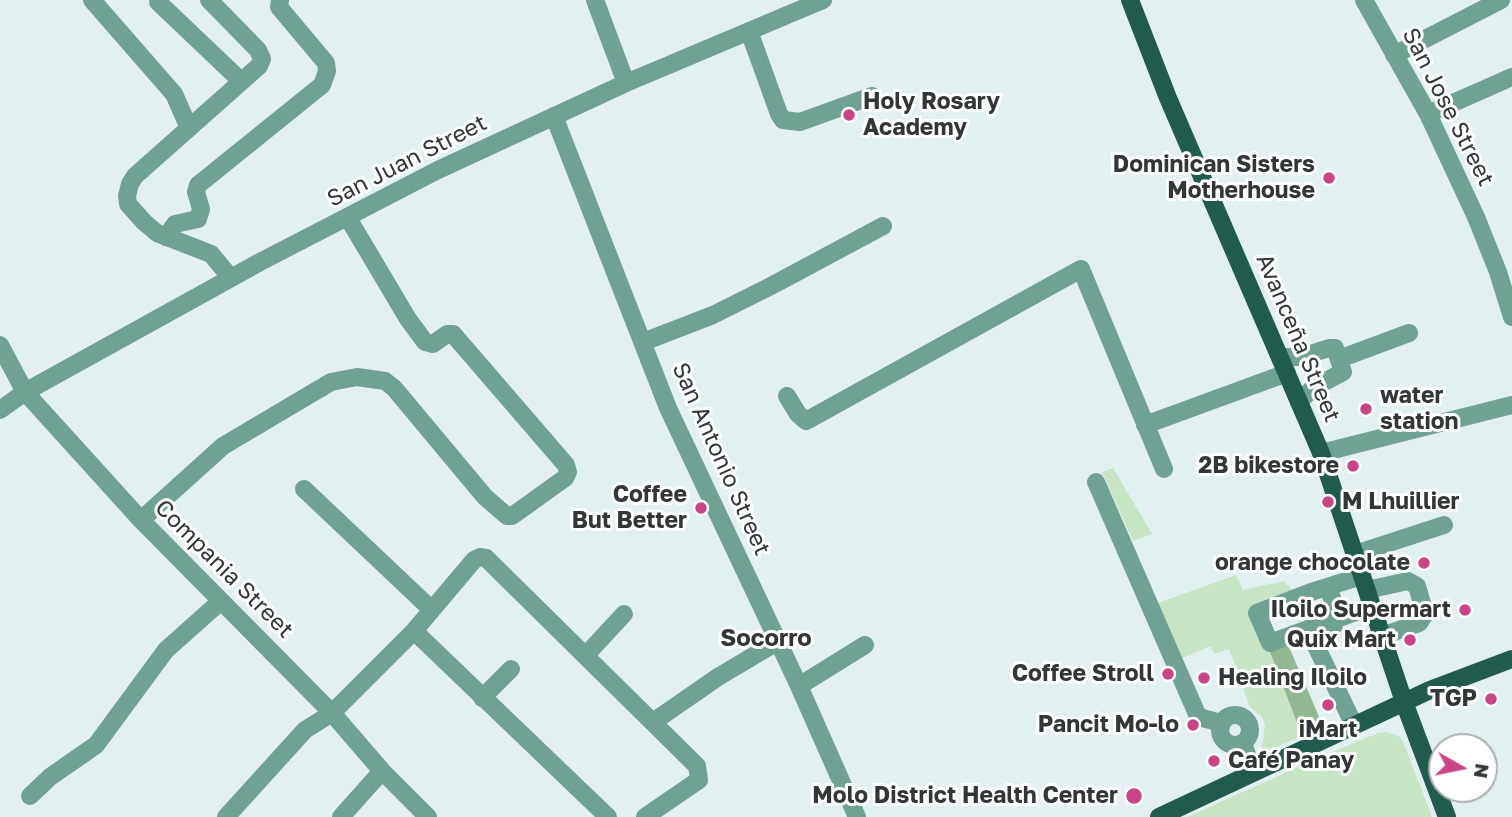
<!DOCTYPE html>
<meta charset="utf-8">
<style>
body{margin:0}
#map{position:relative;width:1512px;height:817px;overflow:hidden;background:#e3f0f1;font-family:"Golos Text",sans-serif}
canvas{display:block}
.north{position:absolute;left:1428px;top:733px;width:70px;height:70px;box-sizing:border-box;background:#fff;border:2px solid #adafaf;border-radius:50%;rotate:99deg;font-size:19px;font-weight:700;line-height:28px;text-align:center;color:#313636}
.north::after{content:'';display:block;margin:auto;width:24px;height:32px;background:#ca4486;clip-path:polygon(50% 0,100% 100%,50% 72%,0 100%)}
</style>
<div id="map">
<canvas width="1512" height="817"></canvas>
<div class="north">N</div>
</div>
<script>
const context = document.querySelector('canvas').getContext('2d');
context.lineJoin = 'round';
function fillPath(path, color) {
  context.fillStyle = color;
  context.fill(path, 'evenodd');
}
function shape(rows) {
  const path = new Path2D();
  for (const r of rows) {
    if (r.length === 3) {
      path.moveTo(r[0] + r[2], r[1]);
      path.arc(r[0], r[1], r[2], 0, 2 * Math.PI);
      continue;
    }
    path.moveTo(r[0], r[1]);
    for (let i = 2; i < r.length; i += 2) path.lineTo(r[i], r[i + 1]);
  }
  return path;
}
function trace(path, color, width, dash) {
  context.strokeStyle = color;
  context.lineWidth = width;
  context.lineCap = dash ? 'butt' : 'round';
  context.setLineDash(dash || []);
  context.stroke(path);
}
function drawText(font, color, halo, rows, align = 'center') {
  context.font = font + ' "Golos Text",sans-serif';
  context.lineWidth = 6;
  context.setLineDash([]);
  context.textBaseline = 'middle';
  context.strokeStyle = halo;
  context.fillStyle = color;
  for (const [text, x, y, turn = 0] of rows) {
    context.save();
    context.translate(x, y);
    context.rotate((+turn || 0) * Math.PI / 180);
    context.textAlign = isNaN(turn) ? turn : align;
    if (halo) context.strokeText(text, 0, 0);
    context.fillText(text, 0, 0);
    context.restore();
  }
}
const green = shape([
 [1113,468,1152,534,1133,541,1102,472],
 [1236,575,1243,590,1284,581,1297,595,1254,612,1302,736,1261,754,1265,725,1262,717,1250,707,1229,649,1214,654,1211,646,1180,659,1158,603],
 [1387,732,1400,737,1404,744,1432,817,1187,817,1327,754,1378,733]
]);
const forest = shape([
 [1286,640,1323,726,1302,736,1268,647]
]);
const minor = shape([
 [92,0,174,94,189,128],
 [209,0,258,50,262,59,259,66,135,176,130,184,127,196,128,204,144,222,157,233,211,254,231,278],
 [595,0,626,83],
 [1364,0,1428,114,1476,217,1498,272,1512,317],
 [158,2,241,81],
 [749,31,779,114,783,120,800,122,872,96],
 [1394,55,1501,0],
 [1428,114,1512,77],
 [554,116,668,408,799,686,857,817],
 [166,237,175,224,198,219,201,209,196,192,198,185,322,85,327,71,326,63,279,7,280,0],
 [643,342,713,315,771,286,883,226],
 [0,345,25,392,141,520,332,713,382,771,428,817],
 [1280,357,1301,357,1329,348,1335,348,1343,372,1313,388,1299,402],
 [1339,359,1409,333],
 [787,396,798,414,806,421,1081,269,1164,469],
 [0,410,25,392,260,262,438,170,626,83,823,0],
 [1145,425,1287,373],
 [1321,453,1512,405],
 [1096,482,1197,714,1202,718,1214,721,1221,727],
 [304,489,432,610],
 [141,520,223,446,331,382,357,377,385,381,394,388,485,497,507,516,512,516,565,478,568,472,566,465,453,334,447,334,433,344,425,342,408,319,348,218],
 [1355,554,1444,525],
 [1362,576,1314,591,1257,613,1270,643,1372,606],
 [1328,587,1339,618],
 [1367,590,1408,581,1417,586,1425,614,1419,623,1382,636],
 [1334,626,1319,632,1316,646,1354,725],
 [586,655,624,614],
 [799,686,865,645],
 [482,698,511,669],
 [1235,730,15],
 [653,722,718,677,777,642],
 [1243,744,1254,772],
 [30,796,50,777,96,745,166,650,221,601],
 [226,817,305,730,332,713,414,631],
 [341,817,382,771],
 [608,817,414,631,474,560,480,557,486,558,697,766,699,780,645,817]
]);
const major = shape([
 [1130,0,1168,98,1321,453,1404,702,1447,817],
 [1159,817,1430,690,1512,659]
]);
const markers = [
 [849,115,7,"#ca4486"],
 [1329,178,7,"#ca4486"],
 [1366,409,7,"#ca4486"],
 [1353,466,7,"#ca4486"],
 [1328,502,7,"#ca4486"],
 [701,508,7,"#ca4486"],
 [1424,563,7,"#ca4486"],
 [1465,610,7,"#ca4486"],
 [1410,640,7,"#ca4486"],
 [1168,674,7,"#ca4486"],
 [1204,678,7,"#ca4486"],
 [1491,699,7,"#ca4486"],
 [1328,705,7,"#ca4486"],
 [1193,725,7,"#ca4486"],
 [1214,761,7,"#ca4486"],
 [1134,796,9,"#ca4486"]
];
const poiNames = [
 ["Holy Rosary",863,102,"left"],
 ["Academy",863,128,"left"],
 ["Dominican Sisters",1315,165],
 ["Motherhouse",1315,191],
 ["water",1380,396,"left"],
 ["station",1380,422,"left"],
 ["2B bikestore",1339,466],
 ["Coffee",687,495],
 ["But Better",687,521],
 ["M Lhuillier",1342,502,"left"],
 ["orange chocolate",1410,563],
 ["Iloilo Supermart",1451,610],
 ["Quix Mart",1396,640],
 ["Coffee Stroll",1154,674],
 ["Healing Iloilo",1218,678,"left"],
 ["TGP",1477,699],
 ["Pancit Mo-lo",1179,725],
 ["iMart",1328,730,"center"],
 ["Café Panay",1228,761,"left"],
 ["Molo District Health Center",1118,796]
];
const streetNames = [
 ["San Jose Street",1448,107,63],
 ["San Juan Street",407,161,-27],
 ["Avanceña Street",1298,338,67],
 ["San Antonio Street",721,459,66],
 ["Compania Street",224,569,45]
];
const neighbourhoodNames = [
 ["Socorro",766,638]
];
fillPath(green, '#c6e5c5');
fillPath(forest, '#92b891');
trace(minor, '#70a293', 18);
trace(major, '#215b4d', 18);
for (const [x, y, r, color] of markers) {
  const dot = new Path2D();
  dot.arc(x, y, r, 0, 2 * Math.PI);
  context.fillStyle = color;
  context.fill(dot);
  trace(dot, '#fff', 2.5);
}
drawText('bold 23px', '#313636', '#fff', poiNames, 'right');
drawText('23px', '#313636', '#fff', streetNames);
drawText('bold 24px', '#313636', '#fff', neighbourhoodNames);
</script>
